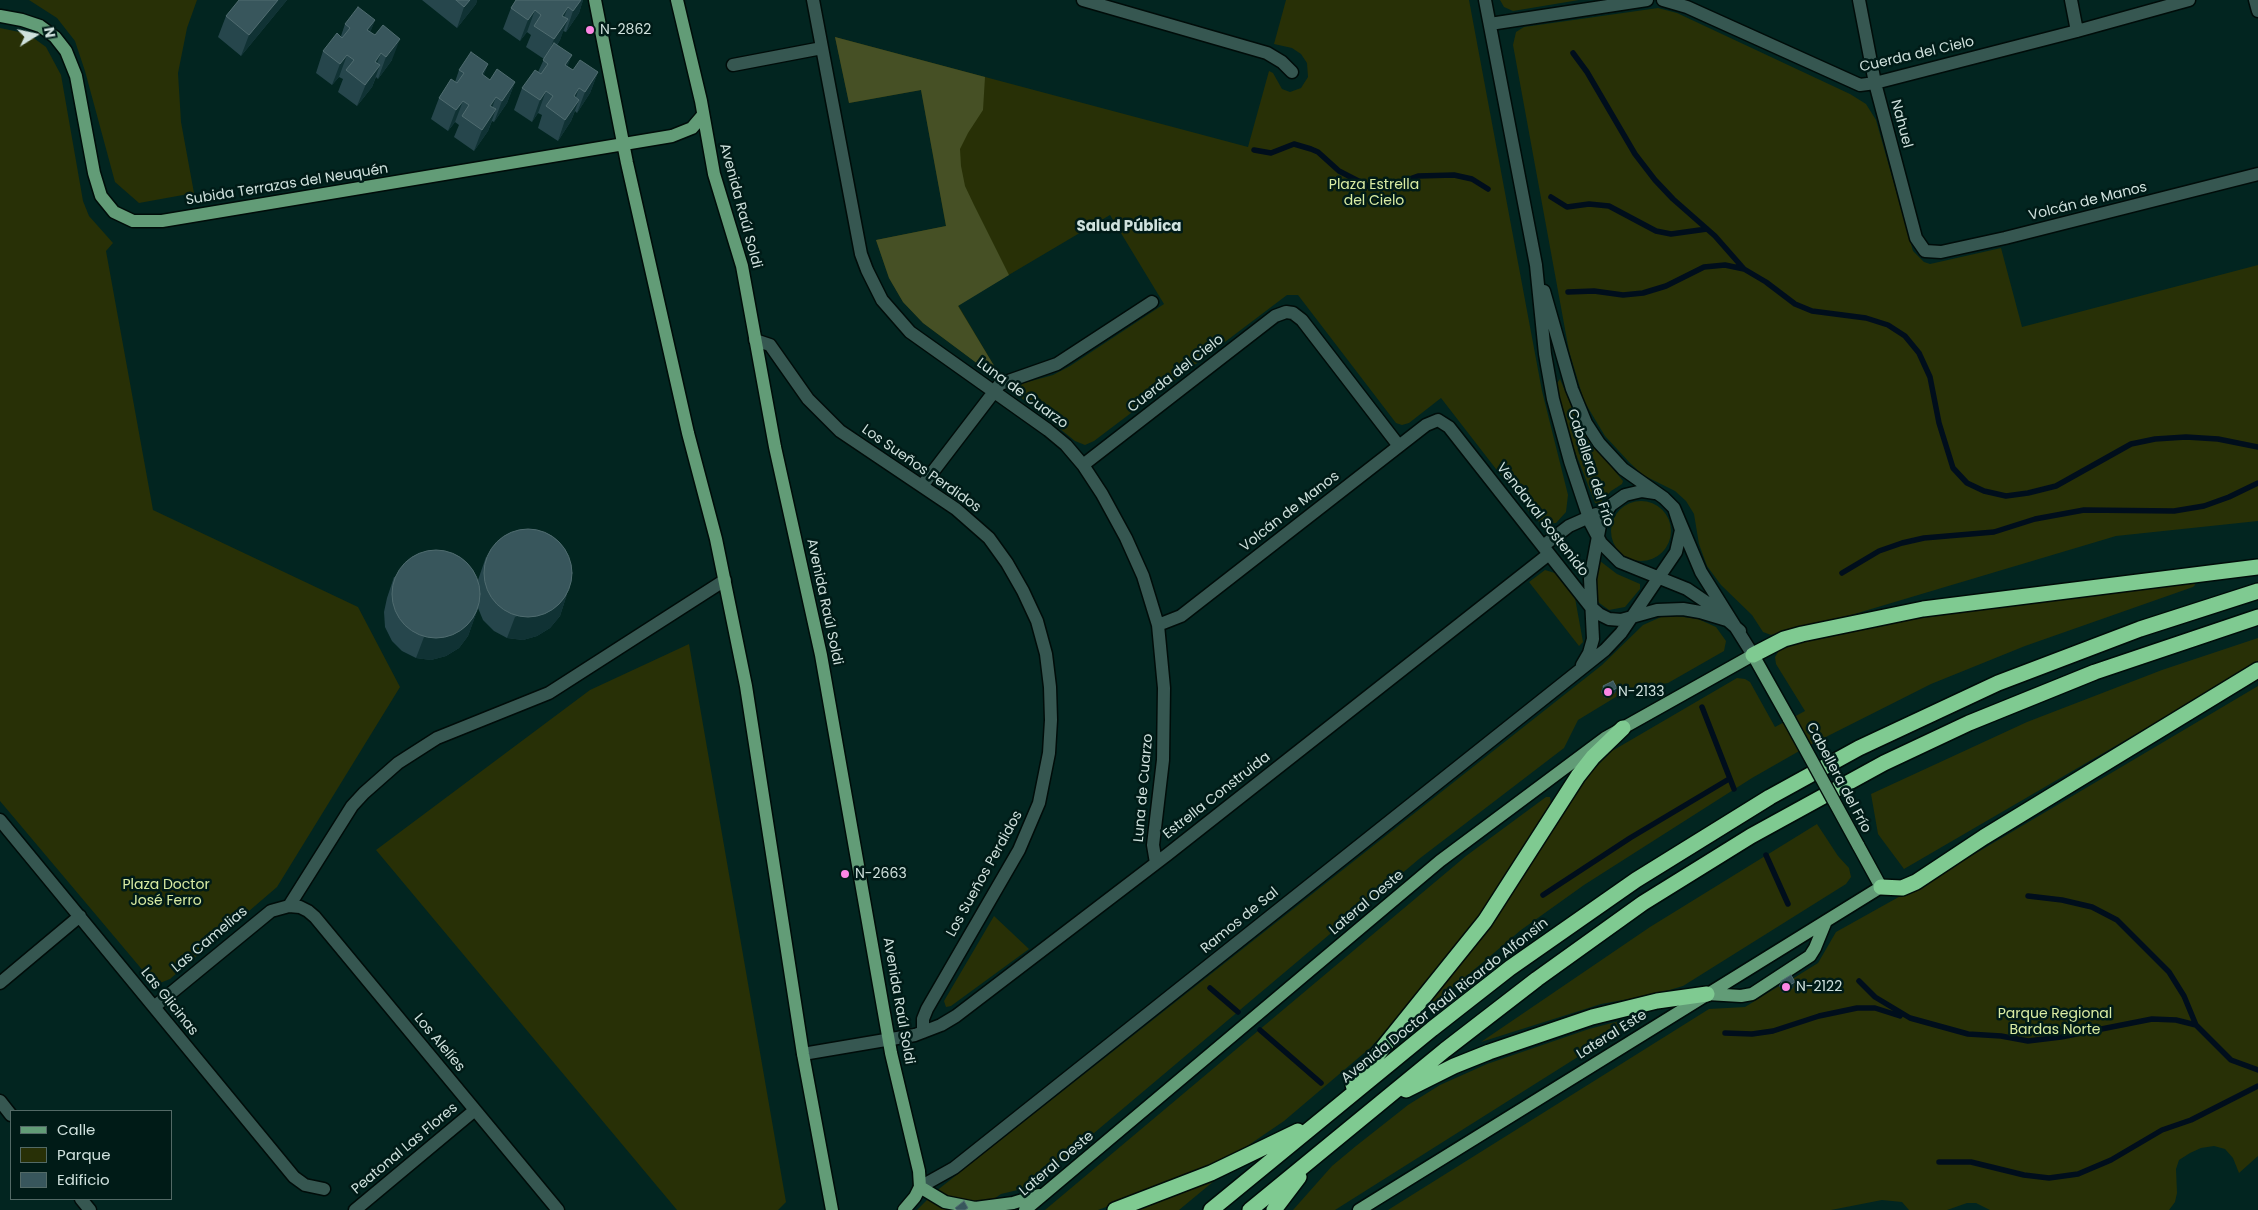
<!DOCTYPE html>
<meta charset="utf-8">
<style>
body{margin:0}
#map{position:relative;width:2258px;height:1210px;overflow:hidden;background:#022520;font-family:Poppins,sans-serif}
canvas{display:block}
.legend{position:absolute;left:10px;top:1110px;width:162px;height:90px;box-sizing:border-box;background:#001b17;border:1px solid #536a66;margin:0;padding:6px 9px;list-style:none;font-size:15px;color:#cfe1dd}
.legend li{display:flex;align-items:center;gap:10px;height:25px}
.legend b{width:25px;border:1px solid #536a66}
.north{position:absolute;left:10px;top:10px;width:50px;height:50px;-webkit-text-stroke:4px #001b17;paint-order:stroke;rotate:80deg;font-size:14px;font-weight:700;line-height:20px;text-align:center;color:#cfe1dd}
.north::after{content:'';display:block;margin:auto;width:18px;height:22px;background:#cfe1dd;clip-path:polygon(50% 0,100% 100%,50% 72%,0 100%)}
</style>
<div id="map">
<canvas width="2258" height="1210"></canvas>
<ul class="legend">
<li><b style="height:6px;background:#629c77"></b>Calle</li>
<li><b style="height:14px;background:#283006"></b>Parque</li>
<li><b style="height:14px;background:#38565c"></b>Edificio</li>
</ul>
<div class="north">N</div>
</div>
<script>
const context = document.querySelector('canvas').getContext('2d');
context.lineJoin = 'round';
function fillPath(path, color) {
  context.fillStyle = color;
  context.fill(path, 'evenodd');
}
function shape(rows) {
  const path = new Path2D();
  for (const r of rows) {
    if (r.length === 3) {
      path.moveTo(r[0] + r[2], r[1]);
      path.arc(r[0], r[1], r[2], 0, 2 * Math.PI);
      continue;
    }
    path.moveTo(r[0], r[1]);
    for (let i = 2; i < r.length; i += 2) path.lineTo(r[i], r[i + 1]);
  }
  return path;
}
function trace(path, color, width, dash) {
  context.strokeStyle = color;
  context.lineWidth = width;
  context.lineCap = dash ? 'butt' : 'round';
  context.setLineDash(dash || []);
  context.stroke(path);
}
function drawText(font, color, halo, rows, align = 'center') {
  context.font = font + ' Poppins,sans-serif';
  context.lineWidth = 5;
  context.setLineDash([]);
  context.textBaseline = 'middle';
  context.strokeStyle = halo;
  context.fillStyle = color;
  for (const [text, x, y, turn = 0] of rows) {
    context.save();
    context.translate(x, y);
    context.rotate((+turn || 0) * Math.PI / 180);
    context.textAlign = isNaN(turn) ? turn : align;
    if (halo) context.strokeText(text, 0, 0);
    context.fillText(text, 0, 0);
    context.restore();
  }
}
const green = shape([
 [29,0,197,0,187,28,178,73,181,122,194,193,139,203,115,182,85,71,75,41,57,18],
 [1286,0,1469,0,1542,391,1568,495,1566,512,1556,523,1542,524,1534,518,1441,398,1409,423,1402,425,1396,423,1298,295,1287,295,1094,441,1085,445,1075,441,1019,396,1018,387,1024,383,1053,375,1070,366,1164,304,1110,215,958,305,996,369,986,370,923,323,903,302,889,278,876,240,946,226,921,90,849,103,835,37,1248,147,1269,71,1273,73,1282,89,1290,92,1301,88,1308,77,1307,63,1301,54,1292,48,1274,44],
 [1500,0,1579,0,1513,11,1504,7],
 [1658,8,1677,13,1850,94,1866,104,1876,120,1913,251,1924,262,1930,264,2001,248,2022,327,2258,265,2258,521,2116,536,1831,621,1807,625,1771,635,1763,632,1752,615,1721,585,1707,566,1699,544,1694,514,1686,501,1675,491,1643,475,1630,463,1605,436,1584,401,1569,351,1513,45,1516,32,1524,27],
 [0,28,24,33,35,39,46,47,61,75,83,201,89,216,113,243,106,251,153,510,358,607,400,687,277,887,170,979,160,983,150,979,0,801],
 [1560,379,1576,417,1586,435,1623,481,1622,484,1611,491,1599,504,1595,503,1574,449,1560,399,1557,383],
 [1641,531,30],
 [1600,561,1617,574,1640,584,1640,589,1625,607,1609,610,1598,602,1596,595,1597,562],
 [1545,570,1555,573,1575,598,1583,642,1579,646,1529,582],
 [2194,582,2195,585,2193,587,2025,646,1931,684,1808,746,1752,778,1584,885,1521,930,1436,1002,1431,1003,1430,1000,1501,910,1576,790,1590,773,1612,751,1737,678,1745,679,1750,682,1775,727,1805,711,1776,664,1775,657,1780,649,1793,643,1939,614],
 [1676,616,1698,619,1716,627,1726,641,1724,651,1668,683,1629,689,1578,720,1564,748,1419,859,1030,1187,1001,1194,978,1210,917,1210,935,1192,1602,665,1643,625,1661,617],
 [2258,638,2258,663,1904,869,1878,834,1871,794,2027,722,2162,670],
 [689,644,786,1202,778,1210,677,1210,376,850,590,690],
 [2258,686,2258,1156,2239,1173,2233,1158,2225,1149,2214,1146,2201,1148,2190,1153,2179,1160,2176,1169,2177,1193,2175,1202,2169,1210,1990,1210,1976,1203,1967,1203,1947,1210,1909,1210,1902,1202,1882,1200,1831,1210,1388,1210,1709,1009,1745,1007,1779,986,1784,993,1789,981,1818,963,1836,932,1956,865],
 [1546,797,1550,797,1551,804,1495,895,1474,925,1410,1004,1370,1048,1284,1121,1240,1151,1185,1178,1098,1210,1045,1210,1466,856],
 [1817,824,1838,856,1849,868,1851,877,1846,884,1683,986,1656,994,1601,1004,1481,1042,1650,927],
 [994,916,1029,949,951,1006,946,1007,944,1001],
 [1646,1014,1335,1210,1293,1210,1332,1166,1356,1146,1408,1105,1440,1085,1487,1064,1589,1029],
 [1215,1179,1214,1181,1179,1210,1130,1210]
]);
const forest = shape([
 [835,37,985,77,983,110,968,133,960,149,961,166,965,186,974,205,1009,275,958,306,996,369,986,370,923,323,903,302,889,278,876,240,946,226,921,90,849,103]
]);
const stream = shape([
 [1573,53,1587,72,1635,154,1655,180,1673,199,1715,236,1744,269],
 [1254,150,1271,153,1294,144,1311,149,1318,152,1339,171,1370,187,1390,186,1418,176,1454,175,1472,179,1488,189],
 [1551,197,1567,207,1589,204,1609,206,1656,231,1671,234,1707,229],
 [1568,292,1594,291,1623,295,1643,293,1666,286,1704,267,1725,265,1744,269,1766,282,1795,304,1812,311,1866,318,1888,325,1905,336,1919,353,1930,377,1939,423,1953,468,1967,483,1984,491,2006,496,2028,493,2056,486,2131,444,2155,439,2186,437,2218,439,2258,447],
 [1842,573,1879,551,1902,543,1924,538,1994,532,2035,519,2084,510,2174,511,2204,506,2229,497,2258,483],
 [1702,707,1734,789],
 [1766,855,1788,904],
 [1543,895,1630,838,1729,779],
 [2028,896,2062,900,2092,907,2117,920,2169,972,2184,996,2196,1025],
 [1859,981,1875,997,1910,1018,1968,1034,2001,1036,2028,1041,2061,1037,2152,1019,2176,1020,2196,1025,2231,1060,2258,1070],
 [1210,988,1238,1012],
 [1260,1030,1321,1083],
 [1725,1033,1752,1034,1773,1031,1819,1016,1857,1008,1875,1008,1900,1016],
 [1939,1162,1971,1162,2024,1175,2049,1178,2078,1174,2111,1160,2162,1130,2191,1120,2258,1086]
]);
const minor = shape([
 [813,0,861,254,867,270,882,300,910,332,1048,430,1066,445,1083,465,1102,494,1126,538,1143,576,1158,625,1164,688,1163,760,1153,845,1156,863],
 [1083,0,1267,53,1282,62,1292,72],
 [1485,0,1536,265,1545,354,1553,399,1570,461,1591,524,1601,543,1620,562,1687,589,1709,604,1740,631],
 [1663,0,1687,7,1860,85,1875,83,2077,31,2189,0],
 [1859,0,1875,83,1916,238,1925,251,1941,252,2005,238,2258,174],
 [2071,0,2077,31],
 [2255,0,2258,11],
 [1490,24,1647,0],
 [733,65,822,48],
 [1544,291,1572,389,1586,423,1599,443,1623,469,1664,498,1674,508,1701,572,1753,655],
 [755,340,770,345,808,399,840,431,956,509,989,538,1007,563,1023,591,1037,621,1046,654,1050,687,1051,720,1049,753,1039,803,1019,850,927,1009,923,1019,923,1032],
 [1083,465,1275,316,1286,312,1293,313,1302,320,1399,446],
 [922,486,1000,384,1057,364,1152,302],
 [1543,546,1569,526,1596,514],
 [1158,625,1181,616,1426,425,1438,420,1449,427,1590,606,1599,614,1609,619,1621,620,1657,610,1683,609,1700,612,1730,621],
 [1582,665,1589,653,1593,639,1590,579,1601,520,1611,505,1625,495,1642,491,1655,493],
 [0,820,294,1177,305,1185,324,1189],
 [289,906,352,806,364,793,398,763,437,738,549,693,725,580],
 [0,983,80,916],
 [154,1007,271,911,289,906,300,907,308,911,315,917,558,1210],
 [803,1054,915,1035,941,1025,956,1016,1168,854,1549,554],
 [0,1101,11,1115],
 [920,1187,954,1168,1605,650,1621,633,1676,552,1681,530,1674,508],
 [81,1199,90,1210],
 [355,1210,475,1110]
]);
const major = shape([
 [595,0,627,163,688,433,716,539,746,686,803,1054,832,1210],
 [677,0,701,101,714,174,742,266,775,447,821,655,891,1053,919,1171,920,1187,915,1197,904,1210],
 [0,16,22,20,40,26,55,37,66,51,76,76,94,173,101,196,114,212,133,221,162,221,672,136,692,128,703,115],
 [1707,994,1741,996,1752,994,1810,956,1815,948,1826,921],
 [920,1187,945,1202,975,1208,1013,1203,1039,1195],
 [1025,1210,1440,861,1605,738,1753,655,1789,719],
 [1359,1210,1881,887,1858,845]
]);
const highway = shape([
 [1753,655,1784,639,1802,634,1923,609,2258,567],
 [1881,887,1902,888,1916,882,1984,837,2258,670],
 [1353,1085,1485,921,1578,776,1593,757,1623,728],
 [1406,1090,1454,1066,1489,1052,1592,1017,1657,1001,1707,994],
 [1115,1210,1211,1173,1298,1131],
 [1211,1210,1432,1029,1510,968,1636,880,1770,797,1859,748,1998,683,2140,629,2258,591],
 [1250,1210,1445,1050,1537,979,1643,903,1751,836,1884,763,1969,723,2095,672,2258,617],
 [1274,1210,1299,1177]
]);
const majorBridge = shape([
 [1789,719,1858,845]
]);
const wall = shape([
 [239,0,287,0,241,56,218,37,226,16],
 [422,0,477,0,476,4,457,28],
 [516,0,583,0,579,13,566,32,563,31,560,40,557,45,567,66,573,70,598,72,590,93,577,113,575,111,571,121,558,141,538,128,542,115,538,113,532,122,514,110,522,88,538,72,544,59,526,47,531,35,527,32,520,41,503,29,511,8],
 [375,20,370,32,392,60,378,79,376,77,372,87,357,106,338,92,343,79,339,77,332,85,316,73,323,51,341,36,345,24],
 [459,70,484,76,490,80,515,82,507,103,494,122,492,121,488,131,474,151,454,137,459,125,455,122,448,131,431,119,439,98,455,82],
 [486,557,567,594,560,616,550,628,537,636,523,640,507,638,494,631,483,620,478,608,468,636,459,648,446,656,431,660,416,658,402,651,392,641,385,627,384,612,387,598,394,577,478,580],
 [1603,686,1617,688,1615,693,1605,698,1601,692],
 [1781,981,1793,988,1783,993,1779,986]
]);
const shadedWall = shape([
 [278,0,287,0,241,56,249,35],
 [470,0,477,0,476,4,457,28,464,7],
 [581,0,583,0,579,13,566,32,573,11],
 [568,7,560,28,562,16],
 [535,10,527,32,520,41,528,20],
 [568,19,560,40,546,61,554,39],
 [375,20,367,41,367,30],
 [400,39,392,60,378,79,386,57],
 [381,53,373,74,380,65,372,87,357,106,375,62],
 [347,55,339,77,332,85,340,64],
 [572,55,564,76,565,65],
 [488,64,480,86,482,74],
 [598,72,590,93,577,113,585,92],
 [515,82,507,103,494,122,502,101],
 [579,88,572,109,574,96],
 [546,91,538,113,532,122,540,100],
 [496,97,488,119,490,106],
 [579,100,571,121,558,141,565,120],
 [463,101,455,122,448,131,456,110],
 [496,109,488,131,474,151,482,130],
 [567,594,560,616,550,628,537,636,523,640,507,638,515,617],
 [476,614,468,636,459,648,446,656,431,660,416,658,424,637],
 [1617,688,1615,693,1605,698,1607,693],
 [1795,982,1793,988,1783,993,1785,988]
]);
const building = shape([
 [239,0,278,0,249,35,226,16,239,0],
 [456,0,470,0,464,7,456,0],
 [516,0,581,0,573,11,568,7,562,16,568,19,554,39,534,26,541,15,535,10,528,20,511,8,516,0],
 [358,7,375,20,367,30,375,35,383,25,400,39,386,57,381,53,375,62,380,65,365,85,346,70,354,60,347,55,340,64,323,51,337,33,342,38,350,28,345,24,358,7],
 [554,43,572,55,565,65,573,70,580,60,598,72,585,92,579,88,574,96,579,100,565,120,546,106,553,96,546,91,540,100,522,88,535,70,541,74,548,64,543,60,554,43],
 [471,52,488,64,482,74,490,80,497,69,515,82,502,101,496,97,490,106,496,109,482,130,462,116,469,105,463,101,456,110,439,98,451,79,457,83,464,73,459,70,471,52],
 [528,573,44],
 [436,594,44],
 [1613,681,1617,688,1607,693,1603,686,1613,681],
 [1791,975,1795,982,1785,988,1781,981,1791,975],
 [964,1201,968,1208,965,1210,957,1210,955,1208,964,1201]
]);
const markers = [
 [590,30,5,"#fc86e4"],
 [1608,692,5,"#fc86e4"],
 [845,874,5,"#fc86e4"],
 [1786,987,5,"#fc86e4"]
];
const poiNames = [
 ["N-2862",600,30],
 ["N-2133",1618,692],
 ["N-2663",855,874],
 ["N-2122",1796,987]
];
const streetNames = [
 ["Cuerda del Cielo",1917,55,-13],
 ["Nahuel",1901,124,75],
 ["Subida Terrazas del Neuquén",287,185,-9],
 ["Volcán de Manos",2088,202,-14],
 ["Avenida Raúl Soldi",740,206,75],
 ["Cuerda del Cielo",1176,374,-38],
 ["Luna de Cuarzo",1022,394,36],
 ["Cabellera del Frío",1590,468,72],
 ["Los Sueños Perdidos",921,469,35],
 ["Volcán de Manos",1290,512,-38],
 ["Vendaval Sostenido",1542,520,52],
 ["Avenida Raúl Soldi",824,602,78],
 ["Cabellera del Frío",1838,778,62],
 ["Luna de Cuarzo",1144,788,-85],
 ["Estrella Construida",1217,796,-38],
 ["Los Sueños Perdidos",985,874,-61],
 ["Lateral Oeste",1367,903,-40],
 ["Ramos de Sal",1240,921,-39],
 ["Las Camelias",210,940,-40],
 ["Avenida Raúl Soldi",898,1001,80],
 ["Avenida Doctor Raúl Ricardo Alfonsín",1445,1001,-38],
 ["Las Glicinas",169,1002,51],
 ["Lateral Este",1612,1035,-32],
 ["Los Alelíes",439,1043,50],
 ["Peatonal Las Flores",405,1149,-40],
 ["Lateral Oeste",1057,1164,-40]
];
const parkNames = [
 ["Plaza Estrella",1374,185],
 ["del Cielo",1374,201],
 ["Plaza Doctor",166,885],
 ["José Ferro",166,901],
 ["Parque Regional",2055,1014],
 ["Bardas Norte",2055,1030]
];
const neighbourhoodNames = [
 ["Salud Pública",1129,227]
];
fillPath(green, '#283006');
fillPath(forest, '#465025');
trace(stream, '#000e1c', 5.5);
trace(minor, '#000c09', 15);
trace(major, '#000c09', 15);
trace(highway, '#000c09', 18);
trace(minor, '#365751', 12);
trace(major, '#629c77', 12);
trace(highway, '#7fca91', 15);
trace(majorBridge, '#000c09', 15, []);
trace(majorBridge, '#629c77', 12);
fillPath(wall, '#26464c');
fillPath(shadedWall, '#103234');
fillPath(building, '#38565c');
trace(building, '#506c70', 1);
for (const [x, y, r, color] of markers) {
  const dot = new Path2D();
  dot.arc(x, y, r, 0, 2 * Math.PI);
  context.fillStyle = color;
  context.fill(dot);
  trace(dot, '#001b17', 2);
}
drawText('14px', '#cfe1dd', '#001b17', poiNames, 'left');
drawText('14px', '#cfe1dd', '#001b17', streetNames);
drawText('14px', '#d9eca3', '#001b17', parkNames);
drawText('bold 15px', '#cfe1dd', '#001b17', neighbourhoodNames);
</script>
